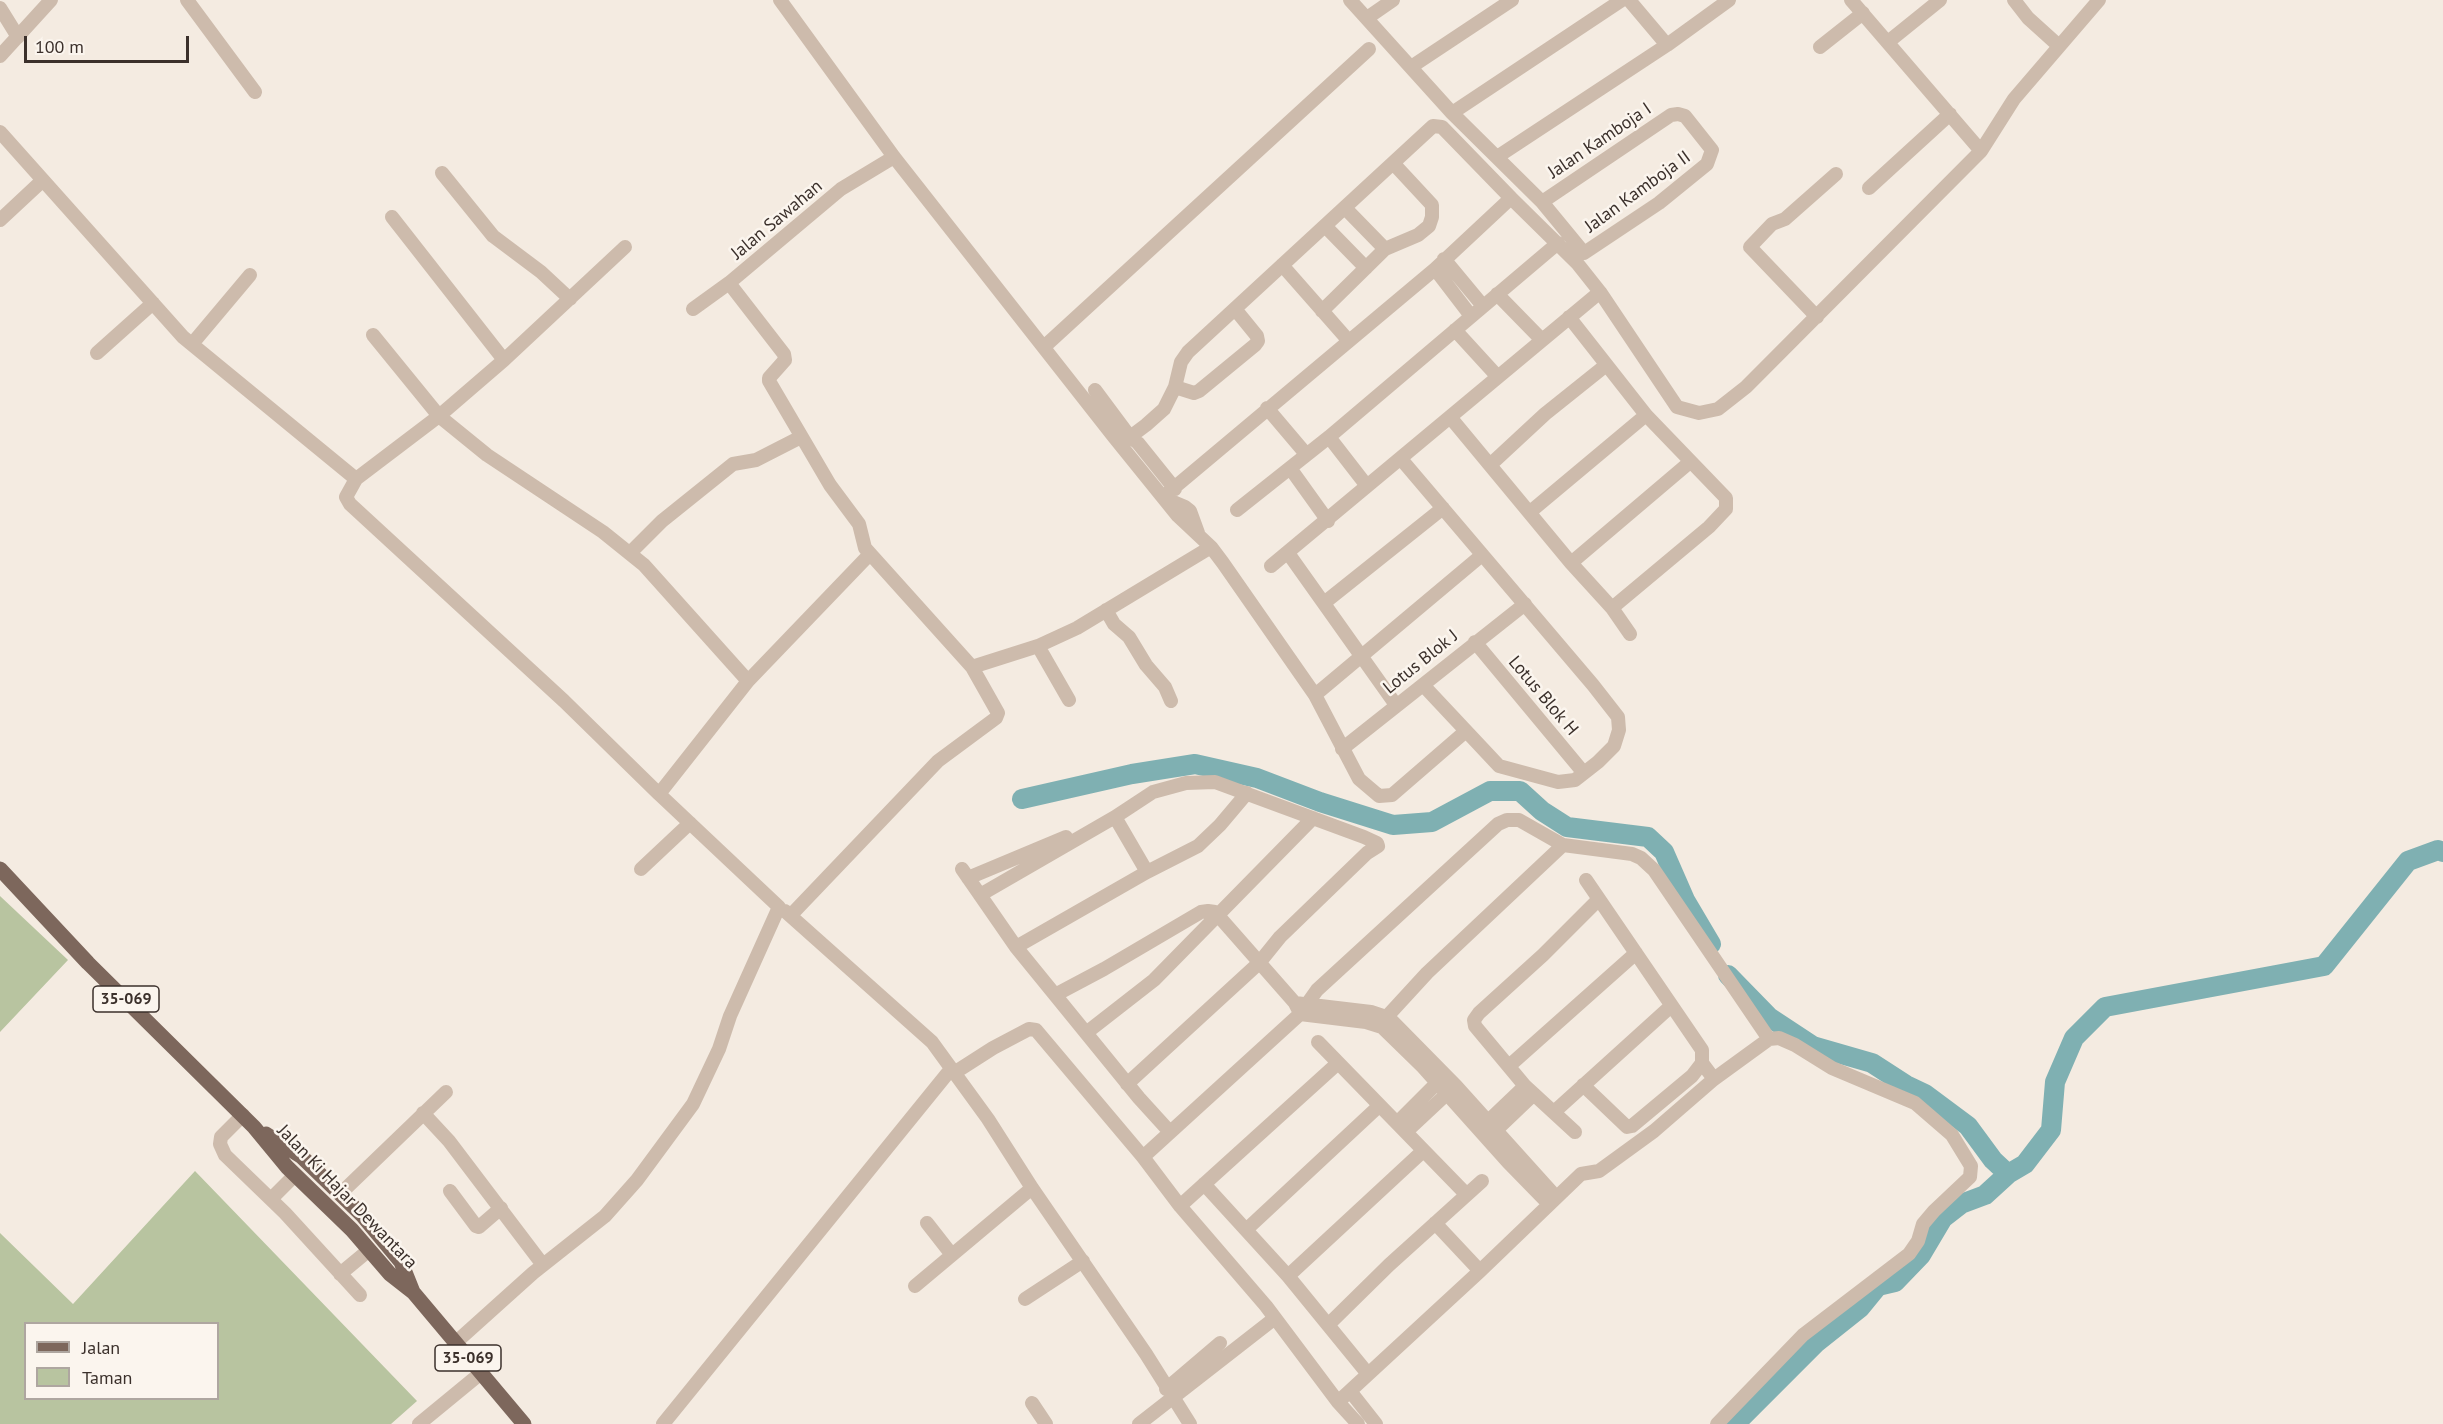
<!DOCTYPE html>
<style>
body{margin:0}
#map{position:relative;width:2443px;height:1424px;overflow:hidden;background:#f4ebe1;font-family:"PT Sans",sans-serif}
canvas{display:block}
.legend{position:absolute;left:24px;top:1322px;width:195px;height:78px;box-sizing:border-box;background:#fbf5ee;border:2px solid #aea6a0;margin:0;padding:8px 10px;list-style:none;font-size:18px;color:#3b302b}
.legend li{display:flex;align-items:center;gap:12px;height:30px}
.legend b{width:30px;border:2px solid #aea6a0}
.scale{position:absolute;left:24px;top:36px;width:165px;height:27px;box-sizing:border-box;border:3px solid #3b302b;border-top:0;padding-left:8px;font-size:18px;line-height:21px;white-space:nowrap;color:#3b302b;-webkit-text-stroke:4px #fbf5ee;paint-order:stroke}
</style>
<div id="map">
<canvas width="2443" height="1424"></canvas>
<ul class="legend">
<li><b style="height:8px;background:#7d675c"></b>Jalan</li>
<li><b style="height:16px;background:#b8c4a0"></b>Taman</li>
</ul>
<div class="scale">100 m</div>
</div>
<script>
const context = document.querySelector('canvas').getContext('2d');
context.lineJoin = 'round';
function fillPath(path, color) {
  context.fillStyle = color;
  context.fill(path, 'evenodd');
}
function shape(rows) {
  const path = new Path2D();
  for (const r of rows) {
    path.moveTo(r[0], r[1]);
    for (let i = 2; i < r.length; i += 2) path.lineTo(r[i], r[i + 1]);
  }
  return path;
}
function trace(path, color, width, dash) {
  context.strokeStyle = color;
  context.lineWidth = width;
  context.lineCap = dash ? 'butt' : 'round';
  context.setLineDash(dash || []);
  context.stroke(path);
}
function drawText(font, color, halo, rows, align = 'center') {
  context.font = font + ' "PT Sans",sans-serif';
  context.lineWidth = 5;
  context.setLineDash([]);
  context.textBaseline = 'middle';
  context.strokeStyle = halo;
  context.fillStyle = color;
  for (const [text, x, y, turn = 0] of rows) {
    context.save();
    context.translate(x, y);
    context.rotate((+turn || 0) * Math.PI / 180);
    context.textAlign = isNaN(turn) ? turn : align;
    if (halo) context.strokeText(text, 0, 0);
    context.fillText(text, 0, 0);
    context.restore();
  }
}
const green = shape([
 [0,896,68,960,0,1032],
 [195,1171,417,1401,391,1424,0,1424,0,1233,73,1304],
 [26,1324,218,1324,218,1398,26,1398]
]);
const river = shape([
 [1022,799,1132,774,1195,764,1257,778,1320,802,1393,825,1432,822,1490,791,1520,791,1542,811,1567,827,1648,837,1664,852,1685,900,1711,944],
 [1728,975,1769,1017,1813,1046,1872,1063,1906,1085,1925,1094,1968,1126,1993,1160,2008,1174,2025,1164,2051,1130,2055,1082,2074,1038,2105,1007,2324,966,2408,861,2438,850,2443,852],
 [1735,1424,1816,1343,1860,1308,1878,1286,1895,1282,1921,1255,1943,1218,1961,1204,1985,1195,2008,1174]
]);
const minor = shape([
 [187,0,255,92],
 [780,0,894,157,1114,437,1178,516,1211,547,1223,563,1315,695,1359,779,1379,796,1392,795,1466,731],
 [1350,0,1452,113,1542,202,1584,253,1659,203,1707,164,1712,150,1685,116,1678,114,1671,115,1542,202],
 [1629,0,1667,45],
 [1851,0,1981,151],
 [2014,0,2028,18,2059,46],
 [0,8,18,37],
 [1367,18,1393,0],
 [1888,42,1940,0],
 [1820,47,1863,13],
 [0,56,51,0],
 [1411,67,1512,0],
 [1452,113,1622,0],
 [0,132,183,337,356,479,439,416,487,455,603,532,644,565,748,681,659,794,779,907,730,1016,719,1049,693,1104,637,1180,605,1216,533,1273,454,1344],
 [1497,157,1667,45,1729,0],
 [442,173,493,236,541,272,570,299],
 [1869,188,1950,114],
 [1345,208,1385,249],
 [392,217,504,360],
 [0,220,43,180],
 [1325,226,1366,268],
 [1444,259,1483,306],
 [1282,265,1348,340],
 [1435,269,1471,316],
 [1497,294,1541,339],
 [693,309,729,283],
 [1322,311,1385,249,1418,235,1429,226,1432,217,1432,205,1393,163],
 [1569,317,1646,415,1726,498,1726,509,1709,527,1612,608],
 [1817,317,1750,247,1772,224,1785,219,1836,174],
 [1455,330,1498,377],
 [373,335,439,416,504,360,625,247],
 [192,344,250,275],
 [1045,346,1369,49],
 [97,353,153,303],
 [1175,387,1194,393,1199,391,1255,345,1258,341,1257,336,1235,309],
 [1095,390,1130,437,1146,425,1164,409,1175,387,1181,362,1188,352,1433,126,1442,127,1511,198],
 [1267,408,1306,454],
 [1450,417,1571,563,1612,608,1630,634],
 [1122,437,1130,437,1138,443,1175,489],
 [1329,437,1367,486],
 [1401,459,1593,685,1618,717,1619,730,1614,746,1598,762,1575,780,1558,782,1499,766,1423,685],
 [1490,465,1545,414,1605,366],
 [1290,468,1328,521],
 [356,479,346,497,350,504,564,701,659,794],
 [1163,497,1435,269,1511,198,1577,263,1600,292,1677,407,1699,413,1718,409,1746,387,1981,151,2014,99,2099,0],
 [1166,499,1185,507,1190,511,1198,533],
 [1237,510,1329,437,1558,243],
 [1530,512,1646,415],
 [630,553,662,521,733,464,756,460,801,437],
 [1288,553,1396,705],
 [1571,563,1690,462],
 [1271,566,1600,292],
 [1324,603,1443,508],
 [1106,610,1114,624,1129,637,1146,665,1165,687,1171,701],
 [1475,642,1583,772],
 [1038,646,1069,700],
 [972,667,1038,646,1077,628,1211,547],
 [748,681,869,555],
 [1315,695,1482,555],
 [1342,749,1525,604],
 [1115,817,1153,792,1186,783,1215,782,1364,837,1377,843,1378,846,1367,853,1280,937,1259,963,1127,1084],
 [641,869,690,823],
 [962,869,1016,947,1139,1098,1169,1131],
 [968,878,1066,837],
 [980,895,1115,817,1147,872],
 [785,911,932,1042,988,1119,1032,1188,1146,1354,1190,1424],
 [791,915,938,761,996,718,998,713,972,667,865,548,859,524,830,485,769,381,769,378,785,360,784,354,729,283,841,189,894,157],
 [1016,947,1147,872,1198,846,1220,825,1247,793],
 [1055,995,1104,969,1201,912,1208,911,1215,912,1295,1003,1298,1009],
 [1295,1003,1371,1012,1389,1018,1456,1086,1556,1197],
 [1300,1014,1366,1022,1382,1027,1423,1067,1508,1162,1549,1204],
 [1382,1022,1427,973,1563,845],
 [1086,1033,1154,980,1313,818],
 [1318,1042,1466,1194],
 [1702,1063,1714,1079,1769,1039,1779,1038,1795,1045,1832,1068,1915,1103,1952,1135,1971,1166,1970,1177,1934,1211,1923,1224,1918,1241,1909,1254,1803,1335,1717,1424],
 [1509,1066,1636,953],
 [954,1073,993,1048,1029,1029,1036,1030,1143,1157,1180,1206,1266,1306,1338,1402,1358,1424],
 [1583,1085,1627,1127,1632,1126,1692,1076,1702,1063,1702,1050,1586,880],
 [1554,1112,1670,1007],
 [423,1113,449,1141,543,1265],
 [243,1115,221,1137,220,1144,225,1155,285,1213,360,1295],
 [1397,1123,1442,1078],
 [1483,1126,1525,1086],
 [1406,1132,1452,1089],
 [1575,1132,1525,1086,1475,1026,1474,1020,1479,1013,1543,955,1598,900],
 [1490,1136,1534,1094],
 [1143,1157,1300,1014,1317,990,1498,824,1507,820,1519,820,1563,845,1632,854,1641,858,1654,870,1769,1039],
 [1204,1184,1288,1276,1368,1374],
 [450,1191,476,1226,479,1227,501,1208],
 [340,1194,446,1092],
 [271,1199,295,1175],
 [1180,1206,1338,1063],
 [927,1223,952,1255],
 [1435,1223,1480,1271],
 [1247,1229,1379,1106],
 [340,1274,369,1250],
 [1288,1276,1423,1151],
 [915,1286,1032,1188],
 [1025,1299,1083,1261],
 [1328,1325,1389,1265,1482,1181],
 [1166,1389,1220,1343],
 [1350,1391,1376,1424],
 [1338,1402,1480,1271,1581,1174,1599,1171,1654,1131,1714,1079],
 [1032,1403,1046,1424],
 [419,1424,481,1373],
 [663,1424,951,1069],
 [1139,1424,1275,1318]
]);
const primary = shape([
 [0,869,88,963,254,1127,287,1167,352,1230,390,1274,413,1292,524,1424],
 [266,1134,302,1157,362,1215,401,1262,413,1292]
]);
const shields = [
 [126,999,66],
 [468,1358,66]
];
const shieldNames = [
 ["35-069",126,999],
 ["35-069",468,1358]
];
const streetNames = [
 ["Jalan Kamboja I",1600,141,-34],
 ["Jalan Kamboja II",1638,192,-36],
 ["Jalan Sawahan",777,220,-40],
 ["Lotus Blok J",1421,662,-39],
 ["Lotus Blok H",1543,696,50],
 ["Jalan Ki Hajar Dewantara",347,1197,46]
];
fillPath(green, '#b8c4a0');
trace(river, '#7fb0b2', 20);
trace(minor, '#cdbbac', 14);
trace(primary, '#7d675c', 15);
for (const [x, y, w] of shields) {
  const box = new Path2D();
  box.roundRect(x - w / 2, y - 13, w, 26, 4.5);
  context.fillStyle = '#fbf5ee';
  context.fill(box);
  trace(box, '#3b302b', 1.5);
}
drawText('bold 16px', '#3b302b', null, shieldNames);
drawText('18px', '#3b302b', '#fbf5ee', streetNames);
</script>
